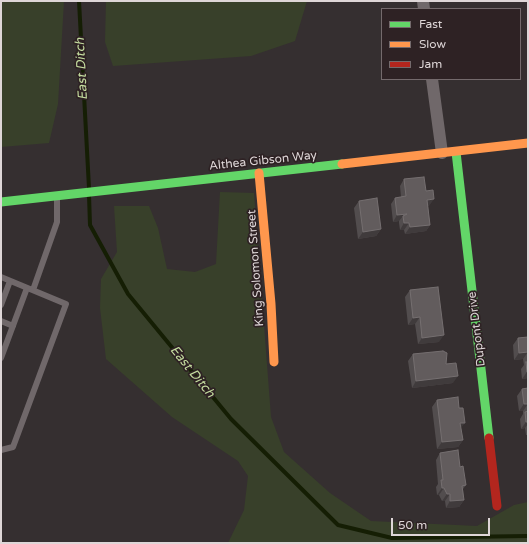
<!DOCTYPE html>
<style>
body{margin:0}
#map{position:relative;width:529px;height:544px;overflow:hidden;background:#352f30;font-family:"Varela Round",sans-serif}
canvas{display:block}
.frame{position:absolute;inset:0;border:2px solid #ded6d7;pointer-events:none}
.legend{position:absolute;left:381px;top:8px;width:140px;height:72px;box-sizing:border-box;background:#2e2224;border:1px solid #746a6c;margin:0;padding:5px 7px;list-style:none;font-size:12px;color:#ded6d7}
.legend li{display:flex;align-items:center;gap:8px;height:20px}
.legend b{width:20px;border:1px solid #746a6c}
.scale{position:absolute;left:391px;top:518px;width:99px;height:18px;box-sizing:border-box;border:2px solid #ded6d7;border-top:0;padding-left:5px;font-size:12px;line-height:14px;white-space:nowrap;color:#ded6d7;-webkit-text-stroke:3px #2e2224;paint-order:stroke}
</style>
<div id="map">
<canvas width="529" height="544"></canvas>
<div class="frame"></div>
<ul class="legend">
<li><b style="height:5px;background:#63d668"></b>Fast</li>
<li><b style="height:5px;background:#ff974d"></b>Slow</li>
<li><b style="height:5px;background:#b3261e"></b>Jam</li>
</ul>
<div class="scale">50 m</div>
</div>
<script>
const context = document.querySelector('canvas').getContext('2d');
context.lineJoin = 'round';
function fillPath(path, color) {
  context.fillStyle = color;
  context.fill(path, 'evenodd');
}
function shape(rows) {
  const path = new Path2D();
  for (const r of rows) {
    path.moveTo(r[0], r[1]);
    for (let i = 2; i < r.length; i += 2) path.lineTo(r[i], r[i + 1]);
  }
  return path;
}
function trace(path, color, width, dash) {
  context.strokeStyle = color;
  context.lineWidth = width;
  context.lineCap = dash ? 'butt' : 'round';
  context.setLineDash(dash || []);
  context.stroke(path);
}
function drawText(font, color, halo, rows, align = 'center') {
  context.font = font + ' "Varela Round",sans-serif';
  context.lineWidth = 3.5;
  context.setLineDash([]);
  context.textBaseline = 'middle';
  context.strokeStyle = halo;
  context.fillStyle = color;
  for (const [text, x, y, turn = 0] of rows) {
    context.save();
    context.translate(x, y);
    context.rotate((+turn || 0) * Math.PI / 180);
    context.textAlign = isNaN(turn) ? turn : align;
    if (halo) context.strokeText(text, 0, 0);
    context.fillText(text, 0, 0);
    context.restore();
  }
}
const green = shape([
 [1,1,64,1,58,104,49,143,1,147],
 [106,1,307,1,295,41,251,56,113,66,105,42],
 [220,192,254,193,271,417,284,452,330,493,371,521,477,526,514,505,528,502,528,543,228,543,244,510,248,476,238,461,172,417,106,359,100,308,101,279,117,252,114,206,149,206,158,228,167,269,195,272,216,264]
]);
const stream = shape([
 [79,1,89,188],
 [89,195,90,225,128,294,231,419,338,525,392,538,528,536]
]);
const lane = shape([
 [1,277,66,304,13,447,1,450],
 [33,290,57,222,57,197],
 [1,305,10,281],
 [1,321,13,326],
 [1,358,27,288]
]);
const street = shape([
 [423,1,424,9],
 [432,79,442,153]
]);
const fast = shape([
 [456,152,489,438],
 [1,202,342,164]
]);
const slow = shape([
 [342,164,528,143],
 [259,173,271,304,274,362]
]);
const jam = shape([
 [489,438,497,506]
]);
const wall = shape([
 [404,179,426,191,429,206,428,206,430,225,426,231,405,234,404,230,400,230,399,223,399,221,393,222,391,204,395,198,401,197,400,186],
 [359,201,381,229,376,236,358,239,354,208],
 [410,290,439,342,418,344,415,324,408,325,405,297],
 [528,337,528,378,522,379,521,369,524,365,523,359,514,360,513,345,518,338],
 [413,354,446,364,453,383,412,388,408,361],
 [528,388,528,435,526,435,525,428,521,429,520,419,523,414,523,411,519,411,517,396,522,389],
 [437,400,461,428,463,440,458,447,437,449,432,407],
 [440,453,466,485,463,489,464,500,459,507,446,508,445,501,442,501,439,495,437,495,436,487,438,484,436,460]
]);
const shadedWall = shape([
 [434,199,429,206,423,207,427,200],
 [407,214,403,216,399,221,393,222,397,215],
 [404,223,409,223,404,230,400,230],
 [430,225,426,231,405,234,410,227],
 [381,229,376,236,358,239,363,232],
 [420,317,415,324,408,325,413,318],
 [444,335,439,342,418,344,422,338],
 [528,352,523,359,514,360,519,353],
 [527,372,528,372,528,378,522,379],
 [458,376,453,383,412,388,416,381],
 [524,404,528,404,523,411,519,411],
 [526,422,528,422,528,424,525,428,521,429],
 [460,423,465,423,460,429],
 [463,440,458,447,437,449,442,442],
 [442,488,444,488,439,495,437,495],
 [447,494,450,494,445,501,442,501],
 [464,500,459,507,446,508,450,501]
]);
const building = shape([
 [424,177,426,191,433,190,434,199,427,200,430,225,410,227,409,223,404,223,403,216,407,214,397,215,395,198,406,196,404,179,424,177],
 [377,198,381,229,363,232,359,201,377,198],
 [438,287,444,335,422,338,420,317,413,318,410,290,438,287],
 [528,337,528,353,528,352,519,353,518,338,528,337],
 [443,351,447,353,446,364,456,363,458,376,416,381,413,354,443,351],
 [526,362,528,362,528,372,527,372,526,362],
 [528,388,528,408,528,404,524,404,522,389,528,388],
 [458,397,459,408,463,408,465,423,460,423,463,440,442,442,437,400,458,397],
 [528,411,528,422,526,422,525,412,528,411],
 [458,450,460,467,463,466,466,485,462,486,464,500,450,501,450,494,447,494,444,488,442,488,441,480,443,480,440,453,458,450]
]);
const streetNames = [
 ["Althea Gibson Way",263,161,-6],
 ["King Solomon Street",256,268,-94],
 ["Dupont Drive",477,329,-97]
];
const waterNames = [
 ["East Ditch",82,69,-93],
 ["East Ditch",192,372,51]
];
fillPath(green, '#38402a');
trace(stream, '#151e04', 4);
trace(lane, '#70686a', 6);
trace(street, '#70686a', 12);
trace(fast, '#63d668', 9);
trace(slow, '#ff974d', 9);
trace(jam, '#b3261e', 9);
fillPath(wall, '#524d4e');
fillPath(shadedWall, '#403b3c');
fillPath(building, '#625c5d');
trace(building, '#756f70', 1);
drawText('12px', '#ded6d7', '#2e2224', streetNames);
drawText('italic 13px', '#c4dc9f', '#2e2224', waterNames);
</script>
